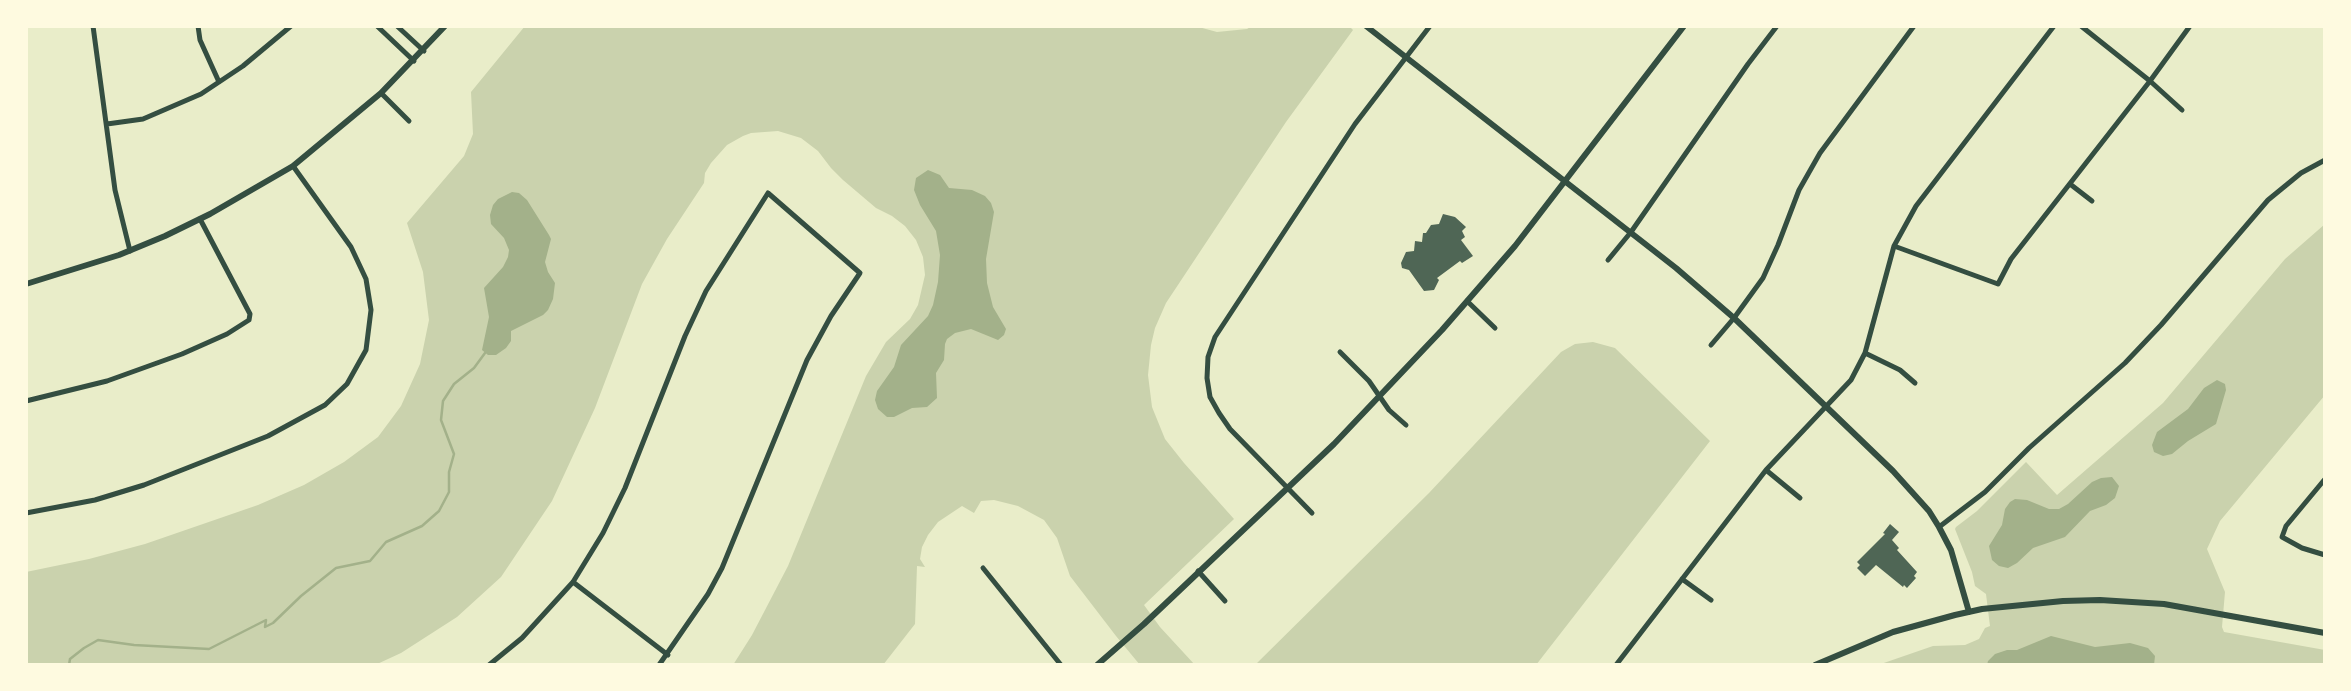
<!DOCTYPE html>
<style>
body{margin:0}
#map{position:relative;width:2351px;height:691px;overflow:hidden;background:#e9edc9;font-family:Overpass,sans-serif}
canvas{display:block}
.frame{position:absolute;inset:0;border:28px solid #fefae0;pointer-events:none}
</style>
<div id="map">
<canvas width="2351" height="691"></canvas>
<div class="frame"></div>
</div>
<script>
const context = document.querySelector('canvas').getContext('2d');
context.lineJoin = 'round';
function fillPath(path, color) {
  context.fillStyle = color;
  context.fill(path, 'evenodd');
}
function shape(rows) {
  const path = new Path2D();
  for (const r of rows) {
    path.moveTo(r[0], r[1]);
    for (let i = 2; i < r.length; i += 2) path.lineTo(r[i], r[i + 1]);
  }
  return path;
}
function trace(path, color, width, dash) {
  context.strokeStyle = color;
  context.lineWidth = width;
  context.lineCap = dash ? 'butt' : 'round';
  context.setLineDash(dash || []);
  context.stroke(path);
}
const green = shape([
 [525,26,1195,26,1217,32,1247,29,1252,26,1349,26,1353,30,1286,122,1166,303,1155,328,1151,345,1148,375,1152,407,1165,439,1184,463,1234,519,1144,605,1160,627,1195,665,1140,665,1116,636,1070,576,1057,538,1044,520,1018,506,994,500,981,501,974,513,962,506,938,522,928,535,922,547,920,559,925,567,917,566,915,624,883,665,733,665,752,635,788,566,866,376,886,342,910,319,918,305,925,275,923,257,916,240,905,226,892,216,876,208,843,180,831,168,818,151,801,138,778,131,751,133,743,136,727,145,711,163,705,173,704,183,667,239,642,284,595,408,552,501,501,577,457,617,401,653,375,665,26,665,26,572,89,559,145,544,258,505,304,485,344,462,378,437,401,406,420,364,429,320,423,272,407,223,464,156,473,134,471,92],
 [2325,224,2325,395,2220,521,2207,549,2225,592,2222,627,2224,632,2325,650,2325,665,1878,665,1933,646,1965,645,1979,639,1985,628,1990,626,1986,594,1975,586,1972,572,1955,529,1956,527,1977,511,2026,462,2057,495,2163,403,2285,259],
 [1593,342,1615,348,1710,441,1536,665,1255,665,1429,493,1561,352,1575,344]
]);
const water = shape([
 [928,170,940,175,949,188,972,190,985,196,991,203,994,212,986,259,987,283,993,307,1006,329,1004,335,998,340,971,329,955,333,947,339,945,344,944,360,936,373,937,398,927,407,912,408,894,417,887,417,878,409,875,400,877,391,894,367,901,345,928,316,933,305,938,282,940,255,936,231,920,205,914,190,916,178],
 [512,192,519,193,527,200,549,235,551,239,545,262,548,272,555,283,553,299,548,310,543,315,511,331,511,341,506,348,496,355,488,355,482,350,489,317,484,288,503,267,508,257,509,250,504,238,491,224,490,215,493,205,498,199],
 [2217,380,2225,384,2226,390,2216,424,2188,441,2172,454,2163,456,2154,452,2152,445,2157,432,2188,409,2204,388],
 [2112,477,2119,486,2115,498,2106,505,2090,511,2065,537,2033,548,2017,563,2008,568,1999,566,1992,560,1989,546,2002,525,2005,509,2010,502,2015,499,2027,500,2049,509,2059,509,2068,504,2092,482,2101,478],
 [2051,636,2095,647,2130,643,2148,648,2155,656,2154,665,1987,665,1988,661,1995,654,2007,650,2017,650]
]);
const stream = shape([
 [69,665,70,659,84,648,98,640,134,645,209,649,266,620,265,627,273,623,301,596,336,568,370,561,386,542,422,526,439,511,449,492,449,472,454,454,441,420,443,401,454,384,474,368,485,353]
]);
const building = shape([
 [1443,214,1455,217,1466,227,1462,231,1465,237,1461,240,1473,256,1462,263,1460,261,1437,278,1439,280,1434,290,1424,291,1409,270,1402,268,1401,263,1406,252,1414,251,1415,241,1422,242,1423,233,1426,233,1431,225,1439,224],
 [1890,524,1899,532,1892,540,1899,548,1897,550,1917,572,1914,576,1916,578,1907,588,1904,585,1903,587,1876,565,1865,576,1857,568,1860,565,1857,562,1885,534,1883,533]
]);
const minor = shape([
 [93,26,115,190,130,251],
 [198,26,200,40,219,82],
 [377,26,414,61],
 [397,26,424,51],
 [2081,26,2150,81,2182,110],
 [381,93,409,121],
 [107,124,143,119,201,94,243,66,291,26],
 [2070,184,2092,201],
 [1894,246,1998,284,2011,259,2150,81,2190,26],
 [1608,260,1631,232,1748,64,1777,26],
 [1467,301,1495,328],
 [1711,345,1734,318,1763,278,1778,245,1799,190,1820,153,1914,26],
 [1340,352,1369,381,1389,410,1406,425],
 [1865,353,1900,370,1915,383],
 [26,401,107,381,182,354,227,334,249,320,250,314,200,219],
 [1766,470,1800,498],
 [2325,479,2286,526,2282,537,2302,548,2325,555],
 [26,513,95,500,144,485,268,436,325,405,347,384,366,350,371,310,366,279,351,247,293,166],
 [1312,513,1230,429,1219,413,1210,397,1207,378,1208,357,1215,337,1355,124,1430,26],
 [1939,527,1985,492,2029,448,2125,363,2161,325,2268,200,2301,173,2325,160],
 [983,568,1061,665],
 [1198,571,1225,601],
 [1682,579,1711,600],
 [573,582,668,655],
 [489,665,522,638,573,582,603,533,625,488,685,336,706,291,768,193,860,273,831,316,807,360,722,568,708,594,659,665],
 [1616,665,1766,470,1851,380,1865,353,1894,246,1916,206,2054,26]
]);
const tertiary = shape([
 [1366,26,1676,268,1734,318,1893,471,1929,511,1939,527,1951,550,1969,612],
 [26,284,119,255,165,236,210,214,293,166,381,93,445,26],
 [1097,665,1144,624,1334,444,1442,330,1515,246,1684,26],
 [1815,665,1893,632,1955,615,1982,609,2063,601,2100,600,2164,604,2325,633]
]);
fillPath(green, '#cad2ad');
fillPath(water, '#a3b18a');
trace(stream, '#a3b18a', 2.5);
fillPath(building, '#4f6655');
trace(minor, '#344e41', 5);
trace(tertiary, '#344e41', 6);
</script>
